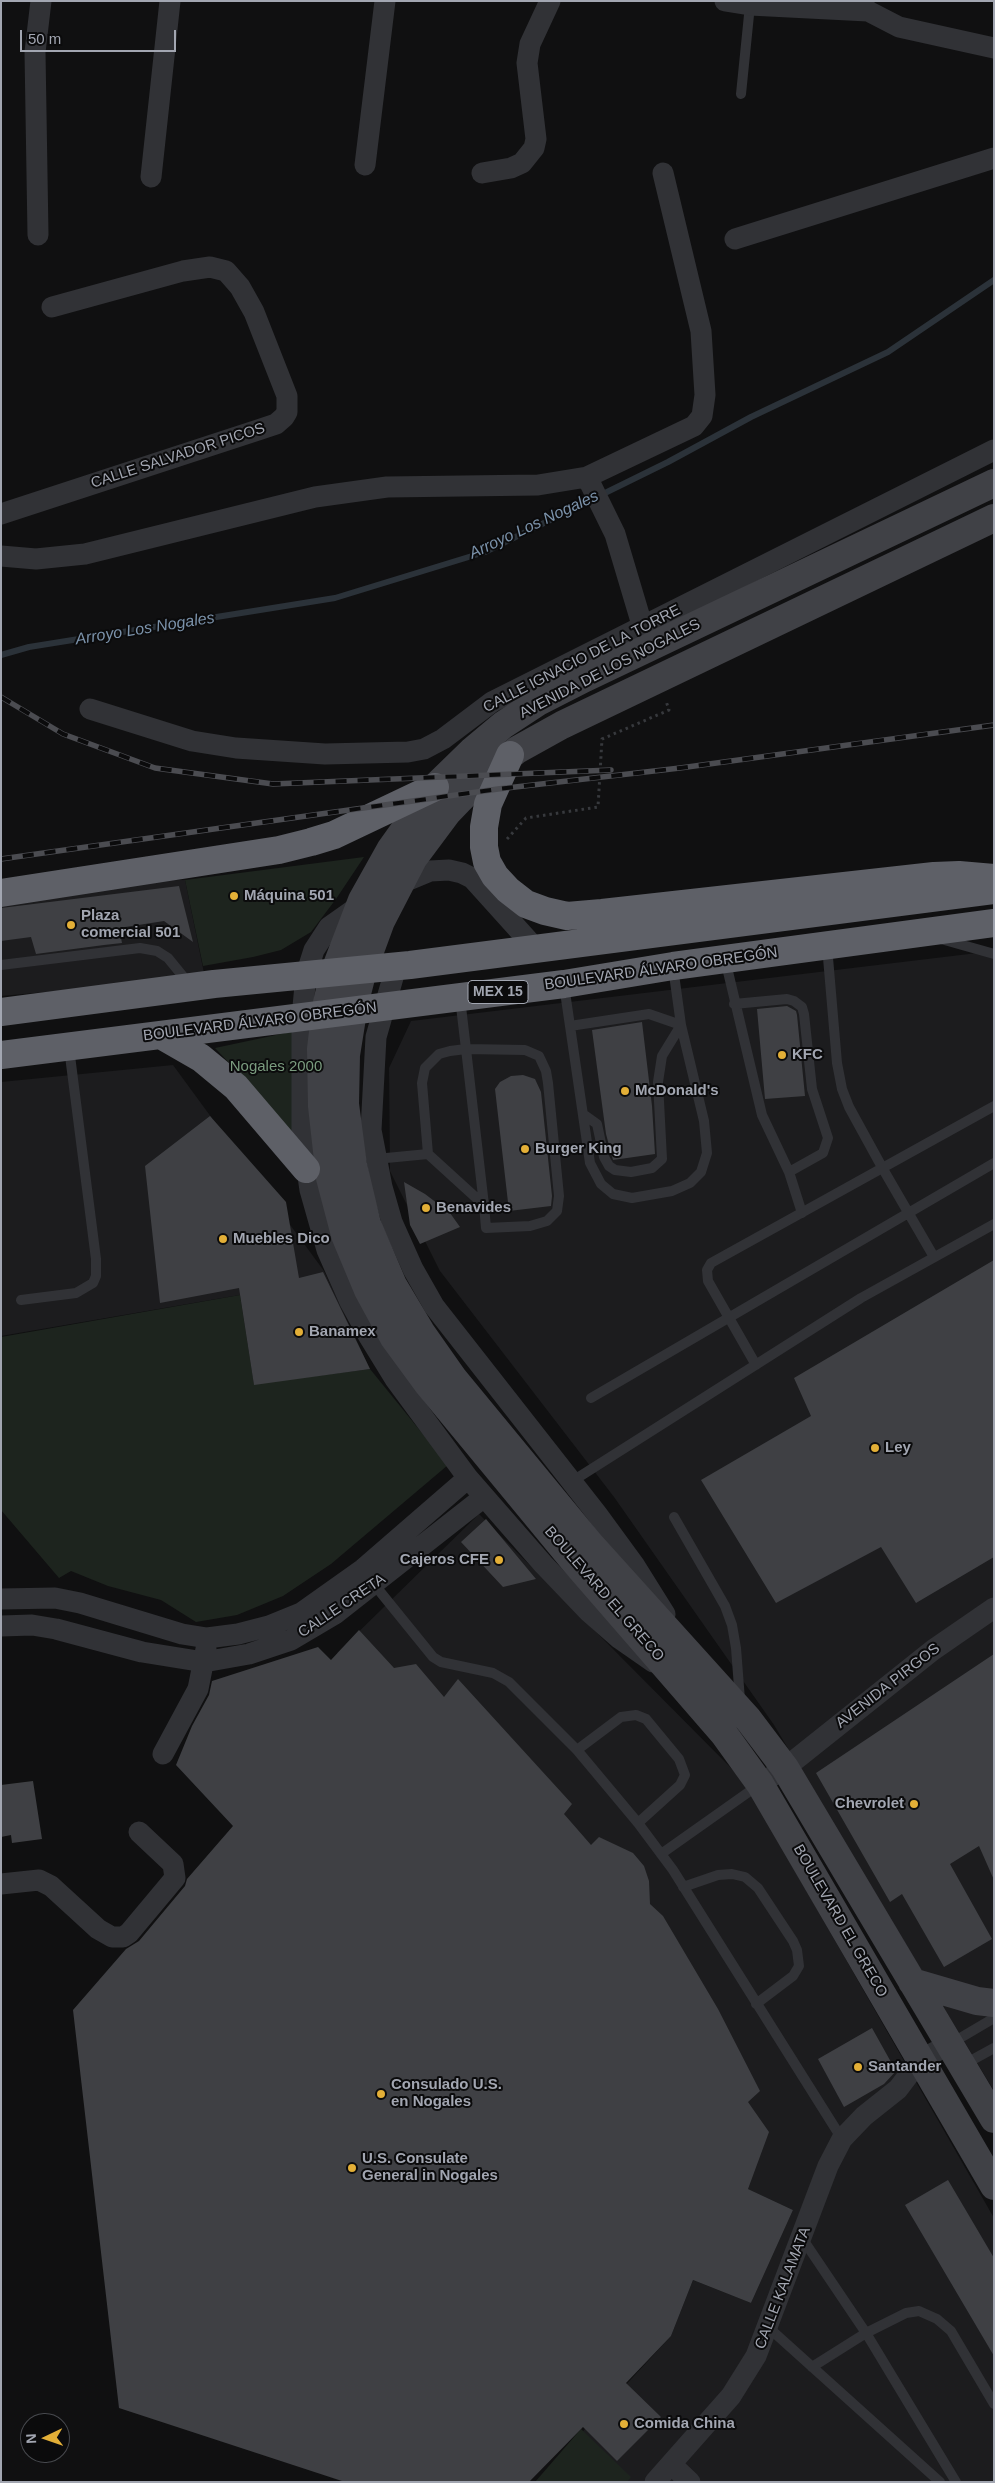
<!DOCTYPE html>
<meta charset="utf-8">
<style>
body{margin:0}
#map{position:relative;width:995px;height:2483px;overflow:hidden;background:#101011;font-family:Helvetica,sans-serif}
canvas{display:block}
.frame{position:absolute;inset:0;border:2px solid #a2a6b1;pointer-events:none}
.north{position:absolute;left:20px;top:2413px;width:50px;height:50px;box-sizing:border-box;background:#0b0b0c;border:1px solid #47494e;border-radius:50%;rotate:267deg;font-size:14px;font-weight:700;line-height:20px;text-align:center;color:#a2a6b1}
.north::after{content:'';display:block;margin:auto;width:18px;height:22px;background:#e3af37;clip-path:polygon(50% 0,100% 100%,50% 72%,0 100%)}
.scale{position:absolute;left:20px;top:30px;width:156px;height:22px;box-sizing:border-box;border:2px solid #a2a6b1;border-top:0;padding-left:6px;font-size:15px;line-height:18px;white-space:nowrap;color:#a2a6b1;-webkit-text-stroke:4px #0b0b0c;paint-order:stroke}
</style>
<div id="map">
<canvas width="995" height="2483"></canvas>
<div class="frame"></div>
<div class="north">N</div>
<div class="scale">50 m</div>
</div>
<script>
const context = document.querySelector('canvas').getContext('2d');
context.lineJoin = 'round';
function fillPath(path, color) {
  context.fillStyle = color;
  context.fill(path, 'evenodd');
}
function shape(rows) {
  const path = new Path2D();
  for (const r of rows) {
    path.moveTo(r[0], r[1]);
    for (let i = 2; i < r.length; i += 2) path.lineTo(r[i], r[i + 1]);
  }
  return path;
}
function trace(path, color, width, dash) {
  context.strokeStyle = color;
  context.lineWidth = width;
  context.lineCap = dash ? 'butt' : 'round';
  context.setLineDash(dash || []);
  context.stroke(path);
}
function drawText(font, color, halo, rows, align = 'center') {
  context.font = font + ' Helvetica,sans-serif';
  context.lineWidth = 4;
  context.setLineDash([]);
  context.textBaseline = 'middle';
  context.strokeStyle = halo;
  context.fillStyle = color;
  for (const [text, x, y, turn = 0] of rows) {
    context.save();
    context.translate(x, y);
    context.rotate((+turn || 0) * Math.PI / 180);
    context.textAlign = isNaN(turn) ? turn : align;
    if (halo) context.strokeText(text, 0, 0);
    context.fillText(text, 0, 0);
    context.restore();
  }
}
const built = shape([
 [185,880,205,978,1,996,1,881],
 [994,951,994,2091,774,1725,614,1497,440,1271,390,1171,389,1068,411,1021],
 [173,1065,324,1271,370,1369,254,1385,240,1295,1,1336,1,1082],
 [479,1514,737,1774,759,1808,994,2218,994,2482,536,2482,671,2336,693,2280,751,2303,793,2210,724,2178,590,1924,337,1653]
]);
const green = shape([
 [364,857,336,899,311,932,281,950,253,957,203,966,185,880],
 [309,1028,306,1154,264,1100,215,1048],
 [240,1295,254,1384,370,1369,448,1465,331,1564,283,1596,237,1615,196,1622,161,1600,108,1586,71,1571,59,1578,1,1510,1,1337],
 [581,2429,631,2477,627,2482,535,2482]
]);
const stream = shape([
 [1,655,29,647,335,598,485,552,668,462,751,417,888,352,994,280]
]);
const building = shape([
 [179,886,193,942,164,921,119,928,122,943,104,945,36,954,31,937,1,941,1,908],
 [787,1006,796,1011,797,1015,805,1096,765,1099,757,1009],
 [642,1022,652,1106,655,1154,613,1160,606,1134,592,1030],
 [523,1075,535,1079,541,1092,552,1196,551,1206,509,1211,495,1089,500,1082,511,1076],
 [210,1116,286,1202,299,1278,323,1272,370,1369,254,1385,239,1288,160,1303,145,1166],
 [404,1182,425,1194,450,1213,460,1227,420,1244,410,1225],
 [994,1260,994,1557,916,1603,881,1547,776,1603,701,1480,811,1416,794,1378],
 [486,1519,536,1579,503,1587,461,1542],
 [359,1630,394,1668,416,1664,444,1697,458,1679,572,1804,564,1814,591,1845,599,1837,633,1853,644,1866,649,1881,650,1904,663,1916,718,2009,760,2091,748,2102,769,2132,748,2189,793,2210,751,2303,693,2280,671,2336,626,2383,661,2417,617,2461,583,2427,529,2482,345,2482,119,2408,73,2010,126,1949,139,1941,185,1886,187,1879,233,1826,176,1765,192,1726,209,1695,212,1681,318,1647,331,1660],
 [994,1654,994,1880,979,1846,950,1864,992,1939,944,1967,902,1894,890,1902,816,1773],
 [33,1781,42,1839,12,1843,11,1835,1,1837,1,1785],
 [872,2028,896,2071,884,2084,844,2107,818,2059],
 [948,2180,994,2258,994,2356,905,2205]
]);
const path = shape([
 [507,839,526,818,598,807,602,739,669,710,666,701]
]);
const lane = shape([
 [741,94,750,5],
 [941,939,994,954],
 [827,946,837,1063,842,1089,849,1107,883,1169,934,1257],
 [725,959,762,1115,789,1172,802,1213],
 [1,965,140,948,157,951,168,958,190,985],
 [564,985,590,1163,601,1184,613,1194,632,1198,672,1191,690,1183,701,1172,707,1153,704,1121,681,1025,673,967],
 [460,998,466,1049,484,1205,428,1154,422,1083,425,1068,439,1054,450,1051,466,1049,525,1050,539,1056,546,1071,548,1083,559,1196,557,1211,547,1221,530,1226,486,1228,484,1205],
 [734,1004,787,999,794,1001,802,1007,804,1014,812,1089,828,1138,823,1153,789,1172],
 [570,1026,649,1014,681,1025,662,1056,658,1082,662,1159,652,1168,631,1172,615,1170,609,1166,604,1157,597,1124,583,1114],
 [376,1159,428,1154],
 [21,1300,76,1293,93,1283,96,1276,96,1259,69,1048],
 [756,1365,708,1281,707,1270,711,1263,994,1106],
 [591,1398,994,1163],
 [571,1482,861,1298,994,1224],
 [674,1517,725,1606,732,1625,736,1648,740,1700],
 [373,1583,433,1657,441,1662,493,1673,509,1682,577,1750,638,1823,673,1870,842,2139],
 [577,1750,621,1717,636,1715,646,1719,679,1759,685,1775,680,1785,638,1823],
 [661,1854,760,1784],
 [683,1887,718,1875,732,1874,745,1877,758,1888,793,1941,797,1950,799,1966,793,1976,756,2004],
 [950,2044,994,2018],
 [963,2065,994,2048],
 [802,2238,866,2333,956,2482],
 [769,2328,940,2482],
 [812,2367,866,2333,906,2313,919,2311,937,2319,951,2331,994,2404]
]);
const street = shape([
 [725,1,750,5,868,11],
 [860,1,868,11,899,27,994,48],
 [365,165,385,1],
 [482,173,511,168,522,163,534,148,536,139,527,63,530,44,550,1],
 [151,177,170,1],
 [38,235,35,52,41,1],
 [735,239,994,158],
 [587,477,615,534,643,628],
 [1,514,258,430,276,424,284,417,287,412,287,396,254,312,240,287,226,271,210,267,183,271,52,307],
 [1,556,36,559,85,554,315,497,387,487,538,485,587,477,694,426,702,416,705,395,701,331,663,173],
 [90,709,192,741,236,748,325,754,408,752,424,749,443,739,492,702,994,450],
 [394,886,430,871,449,870,462,873,472,878,536,949],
 [363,903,329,927,314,950,306,975,302,1017,302,1135,310,1190,327,1250,350,1302,368,1335,395,1379,468,1478,543,1564,588,1611,620,1639,653,1662],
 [396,967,376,1037,371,1130,382,1187,392,1222,413,1269,434,1306,597,1514,635,1566,665,1614],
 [1,1599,55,1598,80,1603,182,1634,207,1638,238,1634,269,1626,301,1613,363,1569,468,1478],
 [1,1626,32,1625,56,1629,142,1652,204,1662,249,1654,291,1640,335,1614,484,1497],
 [163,1754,198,1689,206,1649],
 [760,1784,785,1768,933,1650,994,1608],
 [1,1884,39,1880,51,1886,98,1929,112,1937,123,1937,129,1933,175,1878,173,1864,139,1832],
 [671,2464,690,2482],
 [655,2482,731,2396,756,2356,828,2166,842,2139,864,2116,898,2089,920,2060,950,2044]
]);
const secondary = shape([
 [994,483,585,678,538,702,503,725,472,751,435,787,390,850,362,900,334,973,326,1007,321,1049,322,1106,330,1178,345,1235,368,1290,394,1338,427,1383,573,1560,724,1734,760,1784,994,2186],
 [994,518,562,725,517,750,474,785,448,812,413,859,381,921,363,970,354,1005,346,1055,345,1104,353,1165,367,1224,393,1285,421,1332,454,1379,590,1544,748,1719,785,1768,994,2119],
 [912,1982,977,2001,994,2003]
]);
const highway = shape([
 [510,755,488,804,484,827,484,847,487,862,495,876,508,890,526,904,545,911,567,916,602,913,934,876,959,875,994,878],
 [1,893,279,850,311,842,334,835,435,787],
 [1,1012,214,984,410,965,994,890],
 [161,1035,201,1058,236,1087,306,1169],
 [1,1055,564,984,673,966,994,923]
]);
const rail = shape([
 [1,697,63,734,155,768,273,784,611,770],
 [1,859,498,789,680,768,994,725]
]);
const markers = [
 [234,896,5,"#e3af37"],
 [71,925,5,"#e3af37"],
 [782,1055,5,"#e3af37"],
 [625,1091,5,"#e3af37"],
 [525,1149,5,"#e3af37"],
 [426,1208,5,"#e3af37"],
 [223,1239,5,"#e3af37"],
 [299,1332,5,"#e3af37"],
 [875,1448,5,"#e3af37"],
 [499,1560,5,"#e3af37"],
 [914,1804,5,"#e3af37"],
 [858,2067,5,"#e3af37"],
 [381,2094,5,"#e3af37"],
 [352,2168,5,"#e3af37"],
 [624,2424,5,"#e3af37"]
];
const shields = [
 [498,992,60]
];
const shieldNames = [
 ["MEX 15",498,992]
];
const streetNames = [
 ["CALLE SALVADOR PICOS",178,456,-18],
 ["CALLE IGNACIO DE LA TORRE",582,659,-27],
 ["AVENIDA DE LOS NOGALES",610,669,-27],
 ["BOULEVARD ÁLVARO OBREGÓN",661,969,-8],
 ["BOULEVARD ÁLVARO OBREGÓN",260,1022,-7],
 ["BOULEVARD EL GRECO",604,1594,49],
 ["CALLE CRETA",342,1606,-34],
 ["AVENIDA PIRGOS",888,1686,-38],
 ["BOULEVARD EL GRECO",840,1921,60],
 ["CALLE KALAMATA",783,2288,-69]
];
const poiNames = [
 ["Máquina 501",244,896],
 ["Plaza",81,916],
 ["comercial 501",81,933],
 ["KFC",792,1055],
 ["McDonald's",635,1091],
 ["Burger King",535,1149],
 ["Benavides",436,1208],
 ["Muebles Dico",233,1239],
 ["Banamex",309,1332],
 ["Ley",885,1448],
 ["Cajeros CFE",489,1560,"right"],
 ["Chevrolet",904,1804,"right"],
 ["Santander",868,2067],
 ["Consulado U.S.",391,2085],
 ["en Nogales",391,2102],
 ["U.S. Consulate",362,2159],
 ["General in Nogales",362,2176],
 ["Comida China",634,2424]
];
const parkNames = [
 ["Nogales 2000",276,1067]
];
const waterNames = [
 ["Arroyo Los Nogales",534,525,-25],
 ["Arroyo Los Nogales",145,629,-9]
];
fillPath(built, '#1c1c1e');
fillPath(green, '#1d241e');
trace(stream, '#2b3239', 6);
fillPath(building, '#3f4044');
trace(path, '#37393d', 3, [2.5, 4]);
trace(lane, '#313236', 10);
trace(street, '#313236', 21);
trace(secondary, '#404146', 28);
trace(highway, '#5e6067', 28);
trace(rail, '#4b4c51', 5.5);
trace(rail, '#0b0b0c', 4, [11]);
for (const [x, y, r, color] of markers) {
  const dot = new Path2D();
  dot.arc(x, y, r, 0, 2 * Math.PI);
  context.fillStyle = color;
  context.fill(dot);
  trace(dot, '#0b0b0c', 2);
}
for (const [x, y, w] of shields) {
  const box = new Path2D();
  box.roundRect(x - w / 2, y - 11.5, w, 23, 4);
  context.fillStyle = '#0b0b0c';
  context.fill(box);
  trace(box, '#a2a6b1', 1);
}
drawText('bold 14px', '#a2a6b1', null, shieldNames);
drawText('15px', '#a2a6b1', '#0b0b0c', streetNames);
drawText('bold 15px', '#a2a6b1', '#0b0b0c', poiNames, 'left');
drawText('15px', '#7a9b7e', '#0b0b0c', parkNames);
drawText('italic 16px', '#7b92aa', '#0b0b0c', waterNames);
</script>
